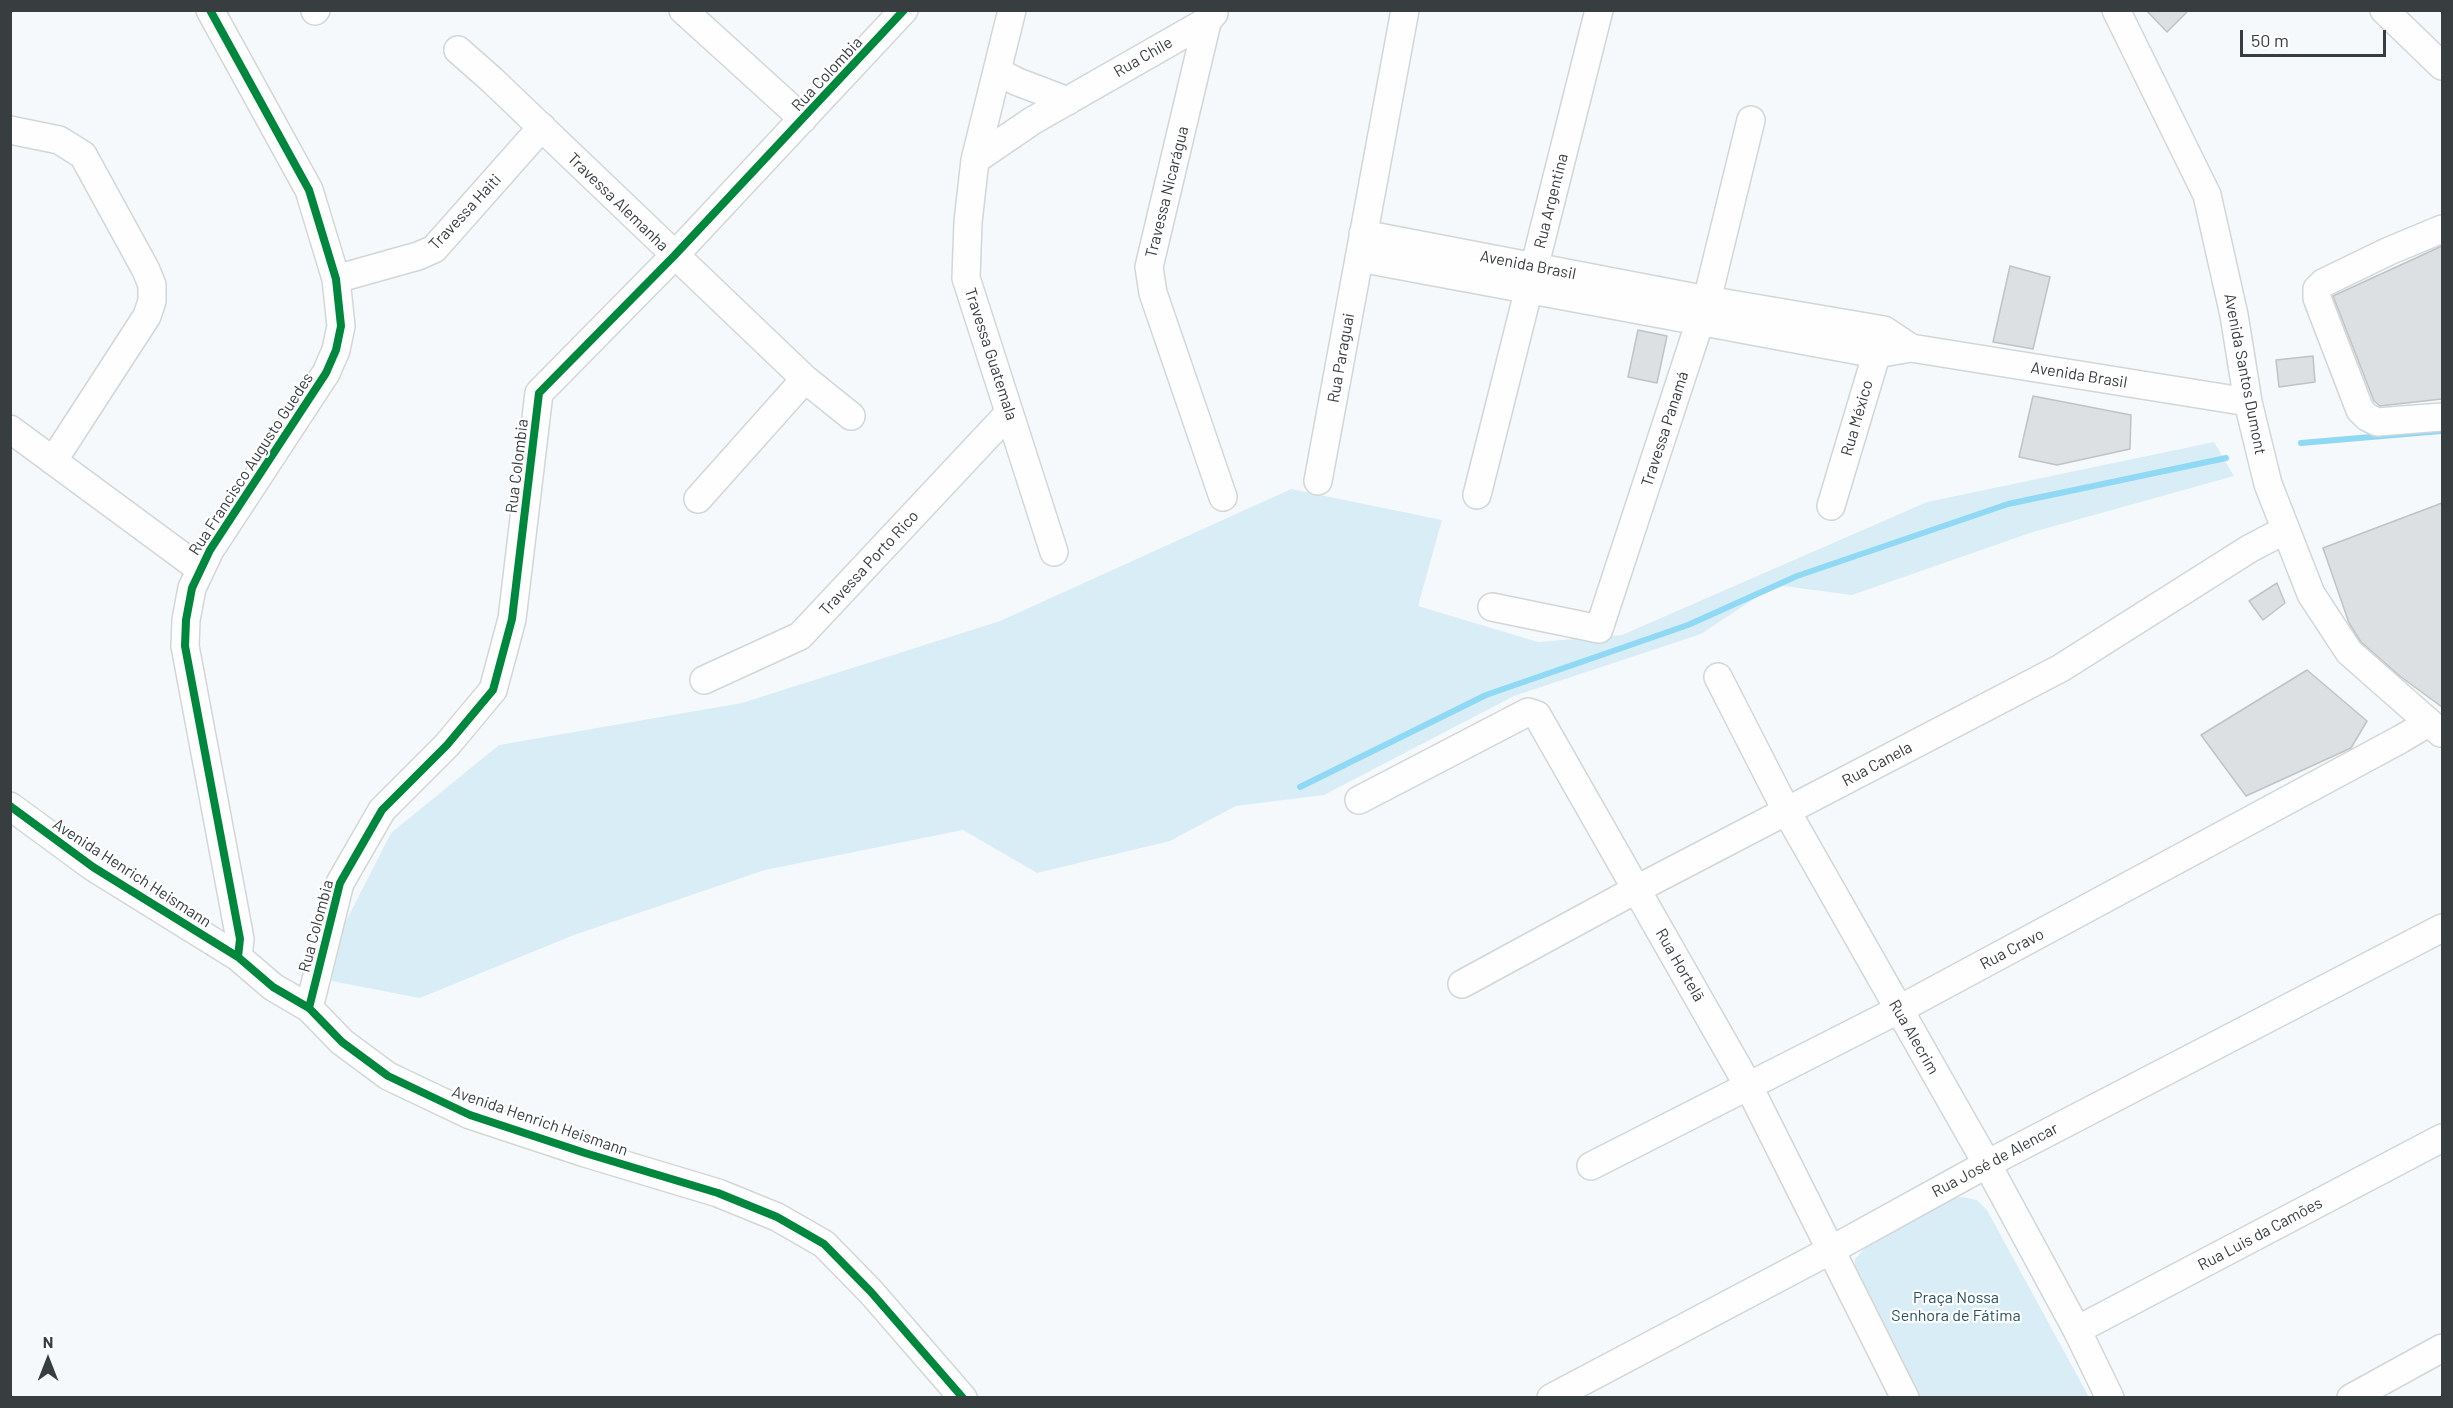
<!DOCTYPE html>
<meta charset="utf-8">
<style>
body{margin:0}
#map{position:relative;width:2453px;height:1408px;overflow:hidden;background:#f6f9fb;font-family:Barlow,sans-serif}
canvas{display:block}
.frame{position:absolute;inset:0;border:12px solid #383d3f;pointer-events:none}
.north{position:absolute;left:18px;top:1330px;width:60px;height:60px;-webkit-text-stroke:4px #fff;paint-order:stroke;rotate:0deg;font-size:16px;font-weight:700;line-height:24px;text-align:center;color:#383d3f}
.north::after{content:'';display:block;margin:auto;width:21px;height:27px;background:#383d3f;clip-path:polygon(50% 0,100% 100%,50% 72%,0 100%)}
.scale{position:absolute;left:2240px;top:30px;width:146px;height:27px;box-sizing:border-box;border:3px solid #383d3f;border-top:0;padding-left:8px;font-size:18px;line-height:21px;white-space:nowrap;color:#383d3f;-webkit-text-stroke:4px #fff;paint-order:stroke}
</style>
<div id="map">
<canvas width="2453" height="1408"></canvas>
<div class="frame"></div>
<div class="north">N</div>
<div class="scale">50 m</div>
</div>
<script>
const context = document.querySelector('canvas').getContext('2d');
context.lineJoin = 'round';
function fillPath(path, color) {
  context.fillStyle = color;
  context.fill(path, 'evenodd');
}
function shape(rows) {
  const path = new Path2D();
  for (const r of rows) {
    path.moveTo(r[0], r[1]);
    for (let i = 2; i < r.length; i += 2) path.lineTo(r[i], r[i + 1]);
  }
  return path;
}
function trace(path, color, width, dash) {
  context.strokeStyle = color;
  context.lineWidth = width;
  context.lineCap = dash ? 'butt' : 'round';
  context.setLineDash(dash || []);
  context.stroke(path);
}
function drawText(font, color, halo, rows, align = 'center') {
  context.font = font + ' Barlow,sans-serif';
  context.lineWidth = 4.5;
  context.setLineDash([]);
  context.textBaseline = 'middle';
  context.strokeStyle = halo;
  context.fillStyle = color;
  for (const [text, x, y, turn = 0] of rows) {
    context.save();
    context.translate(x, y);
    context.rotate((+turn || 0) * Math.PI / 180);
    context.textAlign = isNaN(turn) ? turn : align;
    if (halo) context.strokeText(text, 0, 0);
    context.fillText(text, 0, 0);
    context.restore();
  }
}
const green = shape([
 [2214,442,2234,476,2033,532,1852,595,1775,585,1701,634,1514,696,1324,795,1236,806,1170,841,1037,873,963,830,765,870,574,935,420,998,331,981,344,925,391,833,499,745,742,703,1000,621,1291,489,1442,520,1418,606,1538,642,1622,635,1927,502],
 [1962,1197,1977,1200,1987,1210,2089,1397,1920,1397,1855,1274,1855,1259,1865,1248,1955,1198]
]);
const stream = shape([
 [2301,443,2441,431],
 [1300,787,1486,695,1688,625,1797,576,2008,504,2226,458]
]);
const building = shape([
 [2146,10,2189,10,2167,32,2146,10],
 [2442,246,2442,399,2380,406,2374,401,2333,296,2442,246],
 [2010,266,2050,277,2033,349,1993,342,2010,266],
 [1638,330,1667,336,1657,383,1628,377,1638,330],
 [2313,356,2315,382,2279,387,2276,360,2313,356],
 [2033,396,2131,415,2130,449,2057,465,2019,457,2033,396],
 [2442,503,2442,707,2401,677,2361,642,2349,623,2323,548,2442,503],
 [2277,583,2285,603,2263,620,2249,601,2277,583],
 [2307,670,2367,721,2351,748,2246,796,2201,735,2307,670]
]);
const minor = shape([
 [210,10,309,190,336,279,341,326,336,350,326,373,210,550,192,588,186,620,185,646,240,939,238,957],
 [683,10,803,119],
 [1012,10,975,160,968,222,966,278,1054,552],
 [1210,10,1149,267,1153,293,1223,497],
 [2116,10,2207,195,2234,315,2248,402,2268,484,2311,594,2349,652,2441,733],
 [2384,10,2442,66],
 [315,11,316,10],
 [458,50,492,80,805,379,851,416],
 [998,72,1018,82,1068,101],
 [10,130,59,140,83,155,146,270,152,285,152,301,147,316,53,461],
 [975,160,1032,121,1207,21,1214,13],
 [2442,229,2389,251,2323,283,2317,289,2317,298,2360,410,2367,417,2377,422,2442,417],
 [1363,234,1707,300,1884,330,1911,348],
 [1359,258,1876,354,1911,348,2248,402],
 [336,279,418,256,434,249,542,127],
 [10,429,200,569],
 [1318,481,1405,10],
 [1477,495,1599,10],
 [698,499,805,379],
 [1831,506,1881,339],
 [1492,607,1599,629,1707,300,1751,120],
 [1718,677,1787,812,1987,1164,2077,1330,2110,1398],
 [704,680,800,636,1009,413],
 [1359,800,1528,712,1537,715,1749,1087,1905,1398],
 [10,806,93,867,238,957,273,987,309,1008,342,1042,388,1076,470,1115,585,1153,718,1193,777,1217,824,1244,871,1292,963,1398],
 [1462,984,1637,889,2061,668,2249,549,2285,530],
 [309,1008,340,883,382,810,447,745,493,690,512,619,539,393,674,256,904,10],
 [1591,1166,1898,1010,2401,739,2428,723],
 [2077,1330,2442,1138],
 [1551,1398,1831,1250,1987,1164,2442,928],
 [2351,1398,2442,1348]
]);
const cycleway = shape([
 [210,10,309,190,336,279,341,326,336,350,326,373,210,550,192,588,186,620,185,646,240,939,238,957],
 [10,806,93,867,238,957,273,987,309,1008,342,1042,388,1076,470,1115,585,1153,718,1193,777,1217,824,1244,871,1292,963,1398],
 [309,1008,340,883,382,810,447,745,493,690,512,619,539,393,674,256,904,10]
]);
const streetNames = [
 ["Rua Chile",1143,57,-30],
 ["Rua Colombia",827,74,-47],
 ["Travessa Nicarágua",1167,192,-76],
 ["Rua Argentina",1551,201,-76],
 ["Travessa Alemanha",618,202,44],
 ["Travessa Haiti",465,212,-47],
 ["Avenida Brasil",1528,265,11],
 ["Travessa Guatemala",991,354,72],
 ["Rua Paraguai",1341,358,-80],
 ["Avenida Santos Dumont",2245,374,79],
 ["Avenida Brasil",2079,375,9],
 ["Rua México",1857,418,-74],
 ["Travessa Panamá",1665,429,-72],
 ["Rua Francisco Augusto Guedes",251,464,-57],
 ["Rua Colombia",517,466,-83],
 ["Travessa Porto Rico",869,563,-47],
 ["Rua Canela",1877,764,-28],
 ["Avenida Henrich Heismann",132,873,33],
 ["Rua Colombia",316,926,-75],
 ["Rua Cravo",2012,949,-28],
 ["Rua Hortelã",1680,965,60],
 ["Rua Alecrim",1914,1037,60],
 ["Avenida Henrich Heismann",540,1121,19],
 ["Rua José de Alencar",1995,1160,-28],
 ["Rua Luis da Camões",2260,1234,-28]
];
const parkNames = [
 ["Praça Nossa",1956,1298],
 ["Senhora de Fátima",1956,1316]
];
fillPath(green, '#d9edf7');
trace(stream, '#90d9f5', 6);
fillPath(building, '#dde0e2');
trace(building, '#bfc3c4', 1.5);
trace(minor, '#d2d6d7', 30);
trace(minor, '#fefefe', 27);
trace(cycleway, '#00873e', 8);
drawText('16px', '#383d3f', '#fff', streetNames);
drawText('16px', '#265264', '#fff', parkNames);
</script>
